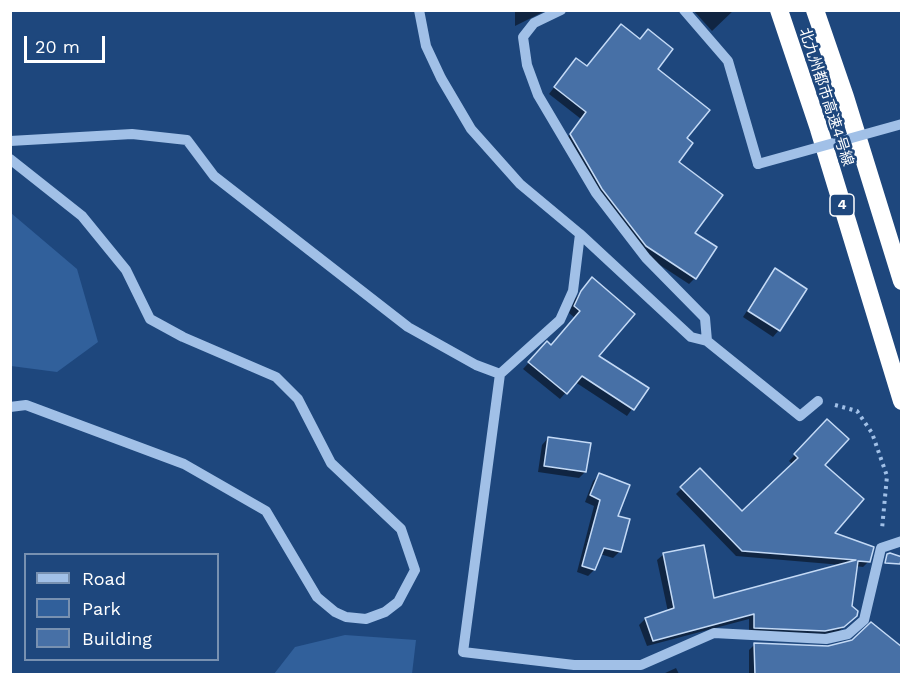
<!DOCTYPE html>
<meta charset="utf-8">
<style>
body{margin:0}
#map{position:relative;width:912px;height:685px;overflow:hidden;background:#1e477d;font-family:"Work Sans",sans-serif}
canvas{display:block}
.frame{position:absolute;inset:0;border:12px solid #fff;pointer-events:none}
.legend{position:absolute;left:24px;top:553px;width:195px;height:108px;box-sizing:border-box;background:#1e477d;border:2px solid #7891b1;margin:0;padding:8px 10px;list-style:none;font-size:18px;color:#fff}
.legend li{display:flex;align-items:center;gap:12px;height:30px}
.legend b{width:30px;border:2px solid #7891b1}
.scale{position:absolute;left:24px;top:36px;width:81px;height:27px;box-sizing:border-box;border:3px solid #fff;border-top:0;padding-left:8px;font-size:18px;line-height:21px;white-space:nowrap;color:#fff;-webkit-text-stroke:4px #1e477d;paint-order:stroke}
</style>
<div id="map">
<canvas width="912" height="685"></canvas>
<div class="frame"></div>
<ul class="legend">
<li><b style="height:8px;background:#a1c0e7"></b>Road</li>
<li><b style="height:16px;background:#31609b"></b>Park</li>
<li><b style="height:16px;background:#4770a6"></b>Building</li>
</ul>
<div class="scale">20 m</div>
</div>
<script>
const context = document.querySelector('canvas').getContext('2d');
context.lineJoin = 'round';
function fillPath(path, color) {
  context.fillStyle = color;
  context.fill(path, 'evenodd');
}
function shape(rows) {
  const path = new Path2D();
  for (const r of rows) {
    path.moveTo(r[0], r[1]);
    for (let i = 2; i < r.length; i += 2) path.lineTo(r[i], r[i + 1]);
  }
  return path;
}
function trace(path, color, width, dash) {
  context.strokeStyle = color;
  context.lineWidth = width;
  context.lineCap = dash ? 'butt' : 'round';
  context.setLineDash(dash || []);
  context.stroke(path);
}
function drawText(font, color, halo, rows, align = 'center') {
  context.font = font + ' "Work Sans","Noto Sans JP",sans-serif';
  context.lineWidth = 5;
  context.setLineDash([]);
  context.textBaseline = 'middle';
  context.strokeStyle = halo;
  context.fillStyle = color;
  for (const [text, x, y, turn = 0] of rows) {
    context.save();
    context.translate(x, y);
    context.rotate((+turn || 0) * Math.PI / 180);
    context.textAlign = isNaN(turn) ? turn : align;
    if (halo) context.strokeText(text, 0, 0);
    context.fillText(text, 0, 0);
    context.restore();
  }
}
const green = shape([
 [11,213,77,269,98,342,57,372,11,366],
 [345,635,416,640,412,674,274,674,295,647]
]);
const shadow = shape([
 [515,10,547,10,515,26],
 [693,10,734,10,712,31],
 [571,65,656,70,685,139,677,162,693,233,695,278,689,284,640,252,565,141,581,119,549,94],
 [775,270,779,330,773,337,743,317,769,277],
 [586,286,597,356,647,388,627,416,575,382,560,399,523,369,547,343,551,346,575,318,569,313,575,299],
 [821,427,823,465,832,533,869,561,863,567,856,566,849,622,837,633,818,637,749,633,749,619,647,646,639,625,645,619,668,612,657,560,664,554,713,600,842,565,736,556,676,494,700,470,742,513,793,465,789,461],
 [548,438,585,472,579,478,538,472,542,445],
 [600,474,615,517,620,551,613,558,600,554,594,570,588,576,577,572,594,506,585,502,593,481],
 [755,644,896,674,749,674,749,650],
 [676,668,679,674,663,674]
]);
const building = shape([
 [621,24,640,39,648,29,673,49,658,69,710,110,687,138,693,143,679,162,723,195,695,233,717,247,696,279,646,246,602,189,570,134,586,112,554,87,576,58,587,66,621,24],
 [775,268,807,289,780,331,748,311,775,268],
 [592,277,635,314,599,356,649,388,634,410,582,376,567,394,528,362,547,341,551,345,580,311,574,306,581,291,592,277],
 [827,419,849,439,825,465,864,499,835,533,874,547,870,562,858,561,852,606,858,611,857,616,844,627,825,631,754,628,754,614,653,641,645,618,674,608,663,553,704,545,714,598,856,560,742,551,680,487,700,468,742,511,798,458,794,454,827,419],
 [548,437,591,443,586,472,544,466,548,437],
 [599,473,630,485,618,516,630,519,621,552,604,548,595,570,582,566,600,500,590,495,599,473],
 [890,553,902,557,900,564,885,563,887,554,890,553],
 [871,622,902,647,902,675,755,675,754,643,828,646,852,640,871,622]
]);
const path = shape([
 [835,405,857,411,872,433,887,476,882,529]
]);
const minor = shape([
 [419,10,426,46,441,78,471,129,520,184,580,234,691,337,707,341,705,318,646,258,596,193,538,95,527,65,523,37,534,23,561,10],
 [684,10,728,61,758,164],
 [10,141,132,134,187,140,214,176,408,327,476,365,500,374],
 [10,159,82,216,126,270,150,319,183,337,276,377,298,399,331,463,401,529,415,570,398,602,385,612,366,619,346,617,335,612,317,597,266,511,184,464,26,405,10,407],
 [580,234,573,291,560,320,500,374,463,652,574,665,641,665,714,633,826,639,848,634,864,620,881,548,902,541],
 [707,341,800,416,818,401]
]);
const highway = shape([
 [779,10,819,129,902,401],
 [815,10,845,97,902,281]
]);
const minorBridge = shape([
 [758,164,902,124]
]);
const shields = [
 [842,205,24]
];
const shieldNames = [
 ["4",842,205]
];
const streetNames = [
 ["北九州都市高速4号線",826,97,72]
];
fillPath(green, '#31609b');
fillPath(shadow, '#0007');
fillPath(building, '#4770a6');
trace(building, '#c4daf6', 1.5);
trace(path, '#a1c0e7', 4, [3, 4.5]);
trace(minor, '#a1c0e7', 10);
trace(highway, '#fff', 18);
trace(minorBridge, '#a1c0e7', 10);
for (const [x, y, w] of shields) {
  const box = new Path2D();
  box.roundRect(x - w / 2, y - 11, w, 22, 4.5);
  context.fillStyle = '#1e477d';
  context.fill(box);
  trace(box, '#fff', 1.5);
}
drawText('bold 14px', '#fff', null, shieldNames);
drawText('15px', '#fff', '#1e477d', streetNames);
</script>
